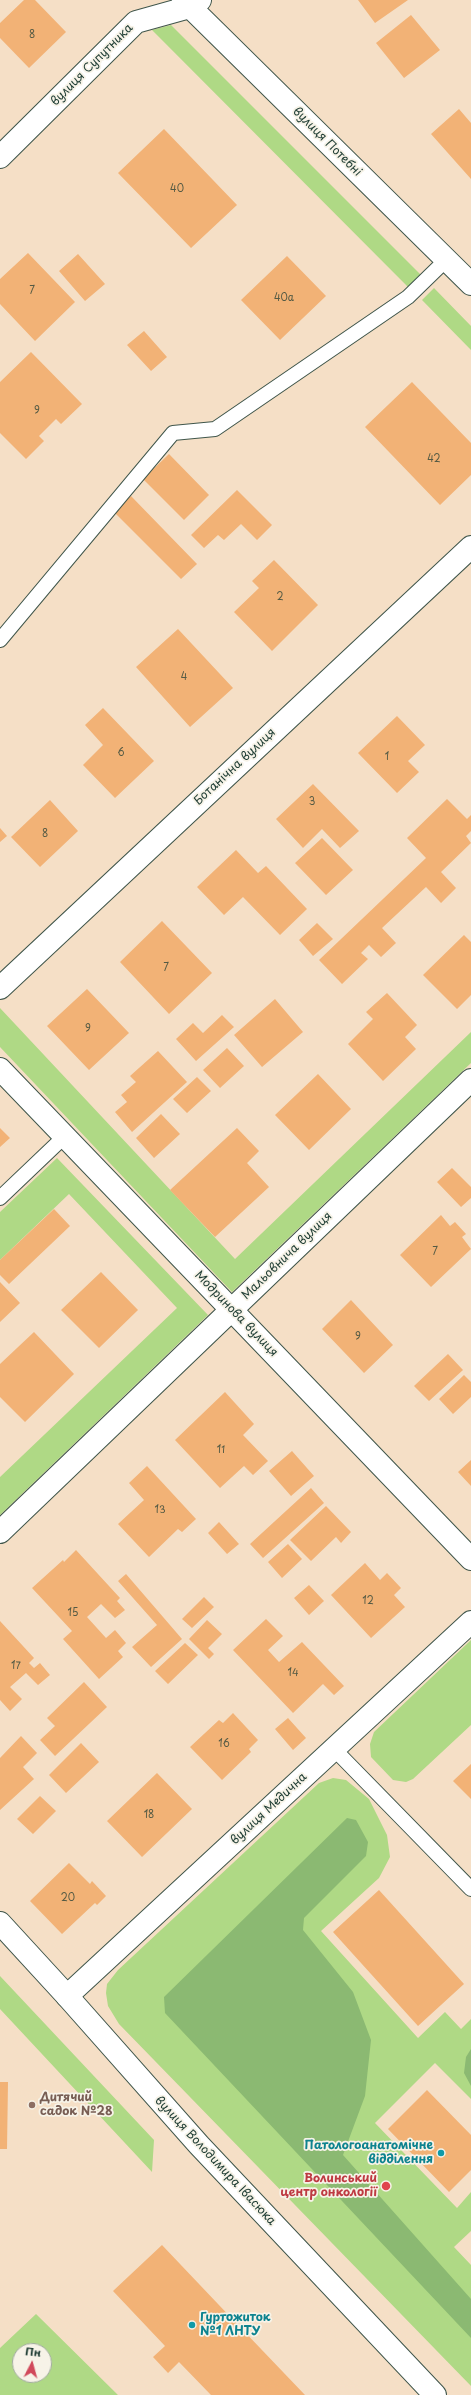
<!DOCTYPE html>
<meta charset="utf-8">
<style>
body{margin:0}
#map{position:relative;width:471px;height:2395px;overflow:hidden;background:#f5dfc6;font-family:"Playpen Sans",sans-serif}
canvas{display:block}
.north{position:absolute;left:12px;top:2343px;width:40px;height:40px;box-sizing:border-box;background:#f7f3e8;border:1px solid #a1aaa0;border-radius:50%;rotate:6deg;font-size:11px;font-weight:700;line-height:16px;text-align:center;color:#1f3d34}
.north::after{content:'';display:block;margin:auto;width:14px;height:18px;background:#d1495b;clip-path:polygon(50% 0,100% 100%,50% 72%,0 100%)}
</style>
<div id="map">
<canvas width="471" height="2395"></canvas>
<div class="north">Пн</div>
</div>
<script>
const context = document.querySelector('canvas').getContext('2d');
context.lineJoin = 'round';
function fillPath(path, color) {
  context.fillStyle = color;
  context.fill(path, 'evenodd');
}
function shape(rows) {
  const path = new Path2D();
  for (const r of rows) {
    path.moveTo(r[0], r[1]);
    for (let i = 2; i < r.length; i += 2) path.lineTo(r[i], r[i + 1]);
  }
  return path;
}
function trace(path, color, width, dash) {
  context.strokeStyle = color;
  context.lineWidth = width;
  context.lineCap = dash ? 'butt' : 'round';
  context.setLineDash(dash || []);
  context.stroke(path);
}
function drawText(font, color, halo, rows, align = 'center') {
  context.font = font + ' "Playpen Sans",sans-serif';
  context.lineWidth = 3.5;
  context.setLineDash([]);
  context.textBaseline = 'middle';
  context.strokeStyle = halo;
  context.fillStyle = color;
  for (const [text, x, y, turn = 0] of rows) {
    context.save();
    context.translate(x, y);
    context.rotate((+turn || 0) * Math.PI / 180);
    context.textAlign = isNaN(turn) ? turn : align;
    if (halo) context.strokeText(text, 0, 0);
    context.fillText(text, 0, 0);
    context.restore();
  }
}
const green = shape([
 [171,25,421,275,408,287,152,30],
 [434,288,471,326,471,350,422,300],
 [0,1008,235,1259,471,1032,471,1063,232,1292,0,1047],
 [57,1158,208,1315,0,1515,0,1477,177,1308,69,1194,0,1260,0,1212],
 [471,1640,471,1725,413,1779,406,1782,393,1780,371,1757,370,1744,374,1732],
 [333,1778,346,1780,369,1799,387,1835,390,1857,379,1878,321,1931,418,2038,445,2012,461,2029,471,2019,471,2099,435,2063,375,2123,457,2208,471,2192,471,2231,454,2247,471,2265,471,2386,119,2024,108,2006,106,1993,107,1984,118,1970,319,1783],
 [0,1976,154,2140,152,2172,0,2009],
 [36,2314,118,2395,0,2395,0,2348],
 [20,2351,44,2351,44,2375,20,2375]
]);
const forest = shape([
 [347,1818,356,1820,368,1842,366,1856,304,1918,303,1930,353,1992,371,2040,365,2096,343,2155,471,2299,471,2338,165,2013,164,1997],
 [471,2049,471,2086,464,2073,466,2057]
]);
const building = shape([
 [24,0,35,0,66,32,29,68,0,38,0,23],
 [358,0,408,0,375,23],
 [411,15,440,50,404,78,376,43],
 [459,109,471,123,471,179,431,134],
 [164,129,237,205,191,248,118,173],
 [28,253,75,302,35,341,0,304,0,279],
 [78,254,105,284,85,301,59,271],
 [287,256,326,296,280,340,241,300],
 [144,331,167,357,151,371,127,345],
 [31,352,82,404,61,424,56,419,39,436,44,441,26,459,0,433,0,382],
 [412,382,471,443,471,475,440,505,365,427],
 [169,454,209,495,184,520,143,479],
 [237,490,272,525,257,540,241,524,224,540,218,535,204,548,191,535],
 [131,496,197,564,181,579,114,512],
 [274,560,318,605,272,651,234,612,259,588,252,581],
 [178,629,233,688,190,727,136,667],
 [103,708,154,761,115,798,83,765,103,745,85,725],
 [397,716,425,745,408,761,419,772,397,793,358,753],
 [313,784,359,831,340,848,322,829,303,848,276,819],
 [447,799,467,819,471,815,471,831,466,836,471,843,441,872,456,888,441,903,426,887,382,928,396,943,381,957,369,945,361,953,368,959,342,984,319,960,426,858,407,838],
 [50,800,78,831,40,867,11,837],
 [0,828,7,836,0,842],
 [322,838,353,870,326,895,295,863],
 [236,850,258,873,266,866,307,909,280,935,243,897,224,915,197,887],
 [162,921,212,973,169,1014,120,962],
 [317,923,333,939,313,956,299,940],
 [464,935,471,942,471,995,457,1009,423,975],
 [87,989,129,1033,89,1070,47,1026],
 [387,993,417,1025,405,1037,416,1049,383,1081,348,1044,373,1019,366,1012],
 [275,999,303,1032,262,1067,234,1035],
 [222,1015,234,1027,196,1061,176,1039,193,1023,203,1033],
 [227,1048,244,1066,220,1088,203,1070],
 [158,1051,187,1082,132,1132,115,1112,127,1102,121,1095,136,1082,130,1076],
 [318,1074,351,1109,309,1150,275,1115],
 [197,1077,211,1091,187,1113,173,1099],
 [161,1114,180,1134,154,1158,136,1138],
 [0,1128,10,1138,0,1147],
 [237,1128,259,1151,247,1163,269,1187,215,1237,170,1190],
 [452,1168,471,1187,471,1198,461,1207,437,1182],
 [54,1209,70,1226,9,1284,0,1275,0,1260],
 [441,1215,450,1226,455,1222,466,1234,462,1237,471,1249,431,1287,400,1255],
 [101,1272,138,1310,99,1348,61,1310],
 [0,1282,20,1303,0,1322],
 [351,1300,393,1345,364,1373,322,1329],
 [34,1332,74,1374,25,1422,0,1397,0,1364],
 [448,1354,463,1370,429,1401,414,1386],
 [464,1375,471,1382,471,1397,453,1414,439,1399],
 [225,1392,254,1424,243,1435,268,1461,253,1475,244,1466,220,1488,175,1440],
 [292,1451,314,1476,291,1496,269,1471],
 [471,1460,471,1486,458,1472],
 [147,1466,196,1519,182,1532,178,1529,149,1557,118,1524,144,1500,129,1483],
 [311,1488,324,1503,263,1558,250,1544],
 [326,1506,351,1532,341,1543,336,1537,311,1561,290,1540],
 [219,1522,239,1544,227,1554,208,1533],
 [288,1544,302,1559,282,1578,268,1562],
 [76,1550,120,1598,117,1601,125,1610,115,1618,101,1604,87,1617,106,1638,115,1630,126,1643,118,1651,123,1657,99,1679,63,1639,72,1631,32,1588,63,1560,64,1562],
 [365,1563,380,1580,387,1573,401,1588,394,1595,405,1607,371,1638,331,1595],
 [126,1574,182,1639,151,1667,132,1647,157,1625,118,1581],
 [309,1585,324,1601,309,1615,294,1598],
 [204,1597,214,1607,192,1628,182,1619],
 [266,1619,283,1636,268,1650,279,1662,302,1642,344,1686,334,1695,323,1684,293,1713,233,1650],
 [207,1620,222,1634,208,1648,214,1654,209,1659,189,1639],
 [0,1621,34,1658,29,1663,34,1668,40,1663,50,1675,38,1685,26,1673,10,1687,22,1699,10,1711,0,1700],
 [185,1643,198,1655,168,1684,155,1671],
 [84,1682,107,1707,55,1756,40,1740,55,1726,47,1718],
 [233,1713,258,1740,249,1749,251,1752,222,1780,190,1747,219,1720,223,1723],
 [288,1718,306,1738,293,1750,275,1729],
 [21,1736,37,1753,23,1767,34,1779,0,1810,0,1758],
 [81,1743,99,1762,66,1793,49,1775],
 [471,1764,471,1799,453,1781],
 [157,1773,192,1809,142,1857,107,1821],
 [40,1796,56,1811,33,1834,17,1819],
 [69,1863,90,1884,92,1881,106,1896,97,1905,95,1903,62,1934,30,1901],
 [379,1890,464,1984,418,2026,333,1932],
 [0,2082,8,2082,7,2149,0,2149],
 [427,2090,471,2135,471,2170,449,2192,388,2129],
 [162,2245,218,2304,305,2395,211,2395,179,2362,168,2373,153,2357,165,2346,113,2291]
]);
const lane = shape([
 [0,640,173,433,215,429,408,297,446,260],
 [0,1198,65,1136],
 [334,1749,471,1889]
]);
const street = shape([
 [0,157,136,22,190,7,200,0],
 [0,988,471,547],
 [0,1069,471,1559],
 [0,1532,471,1080],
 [67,1996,471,1622]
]);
const secondary = shape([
 [183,0,471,284],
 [0,1923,67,1996,199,2145,435,2395]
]);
const markers = [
 [32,2105,4,"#8d6e63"],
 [441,2153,4,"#0f9aa8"],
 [386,2186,5,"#e0444e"],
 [192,2325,4,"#0f9aa8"]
];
const numberNames = [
 ["8",32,35],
 ["40",177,189],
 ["7",32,291],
 ["40а",284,298],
 ["9",37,411],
 ["42",434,459],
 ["2",280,597],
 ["4",184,677],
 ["6",121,753],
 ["1",387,757],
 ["3",312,802],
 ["8",45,834],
 ["7",166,968],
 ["9",88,1029],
 ["7",435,1252],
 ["9",358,1337],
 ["11",221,1450],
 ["13",160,1510],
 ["12",368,1601],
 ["15",73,1613],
 ["17",16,1666],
 ["14",293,1673],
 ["16",224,1744],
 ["18",149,1815],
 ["20",68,1898]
];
const streetNames = [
 ["вулиця Супутника",92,65,-45],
 ["вулиця Потебні",327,142,45],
 ["Ботанічна вулиця",235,767,-43],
 ["Мальовнича вулиця",287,1256,-44],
 ["Модринова вулиця",236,1314,46],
 ["вулиця Медична",269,1809,-43],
 ["вулиця Володимира Івасюка",215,2161,47]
];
const educationNames = [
 ["Дитячий",40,2098],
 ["садок №28",40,2112]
];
const cultureNames = [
 ["Патологоанатомічне",433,2146],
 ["відділення",433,2160],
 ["Гуртожиток",200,2318,"left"],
 ["№1 ЛНТУ",200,2332,"left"]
];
const healthNames = [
 ["Волинський",377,2179],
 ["центр онкології",377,2193]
];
fillPath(green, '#afd985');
fillPath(forest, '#8bb972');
fillPath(building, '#f2b276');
trace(lane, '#3f554a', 16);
trace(street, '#3f554a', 24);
trace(secondary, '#3f554a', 24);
trace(lane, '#fff', 14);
trace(street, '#fff', 22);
trace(secondary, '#fff', 22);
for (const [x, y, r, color] of markers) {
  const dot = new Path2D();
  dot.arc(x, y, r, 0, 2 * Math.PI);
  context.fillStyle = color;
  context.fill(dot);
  trace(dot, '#f7f3e8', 1.5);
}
drawText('10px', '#545a44', null, numberNames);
drawText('12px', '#1f3d34', '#f7f3e8', streetNames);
drawText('bold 12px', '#785e54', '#f7f3e8', educationNames, 'left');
drawText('bold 12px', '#0d838f', '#f7f3e8', cultureNames, 'right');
drawText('bold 12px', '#be3a42', '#f7f3e8', healthNames, 'right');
</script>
